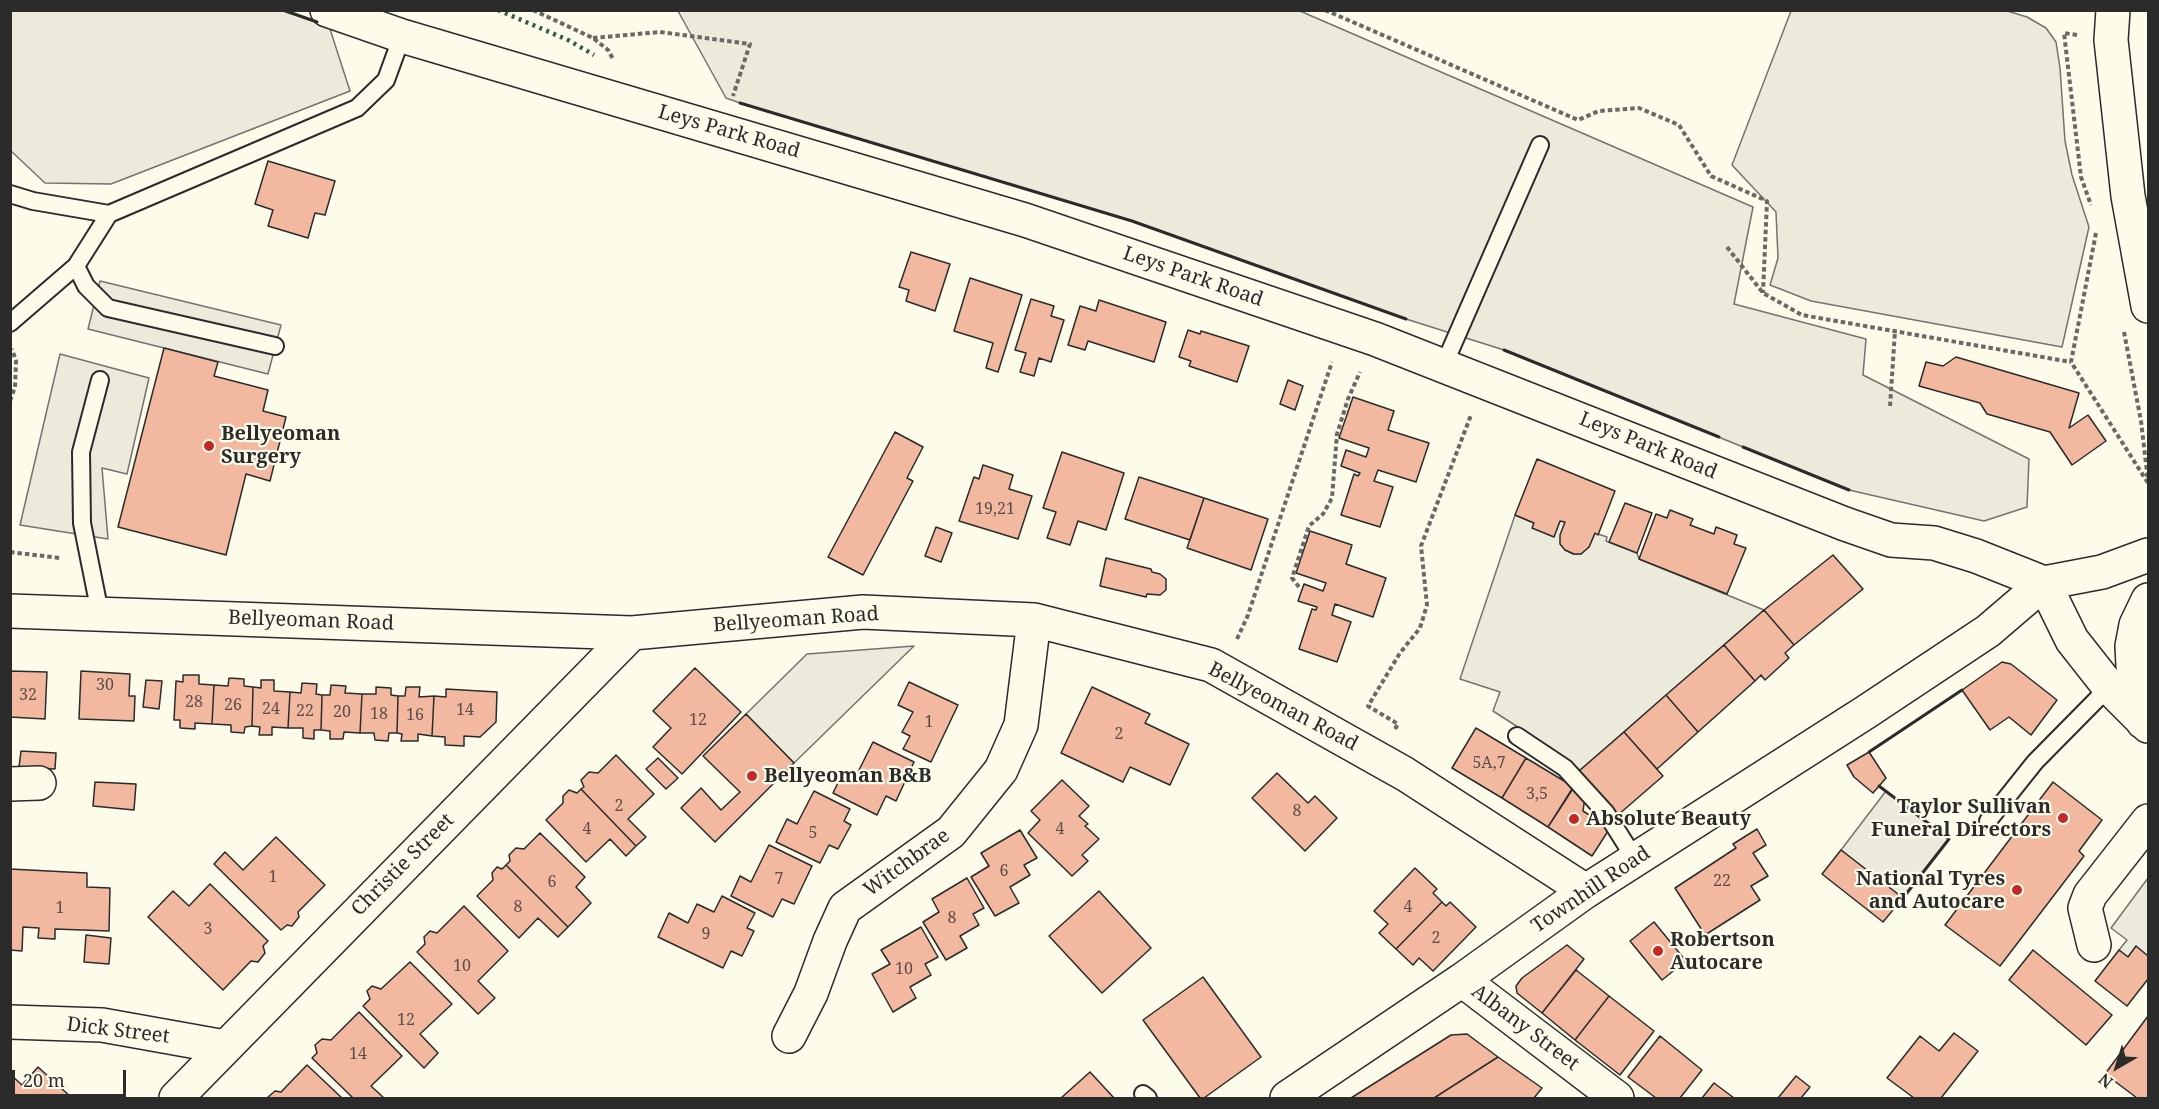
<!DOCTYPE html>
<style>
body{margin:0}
#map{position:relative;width:2159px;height:1109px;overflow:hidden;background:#fdfbea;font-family:"Noto Serif",serif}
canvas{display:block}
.frame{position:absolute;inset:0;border:12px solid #2b2b2b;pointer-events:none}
.north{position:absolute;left:2087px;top:1037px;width:60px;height:60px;-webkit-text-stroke:4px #fdfbea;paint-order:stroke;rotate:219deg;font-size:16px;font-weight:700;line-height:24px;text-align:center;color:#2b2b2b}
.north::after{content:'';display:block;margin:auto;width:21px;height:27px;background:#2b2b2b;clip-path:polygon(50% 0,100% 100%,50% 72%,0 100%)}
.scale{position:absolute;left:12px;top:1070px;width:114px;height:27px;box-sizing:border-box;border:3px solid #2b2b2b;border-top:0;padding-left:8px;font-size:18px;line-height:21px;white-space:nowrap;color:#2b2b2b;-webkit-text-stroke:4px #fdfbea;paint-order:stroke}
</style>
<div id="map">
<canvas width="2159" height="1109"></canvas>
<div class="frame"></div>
<div class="north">N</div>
<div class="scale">20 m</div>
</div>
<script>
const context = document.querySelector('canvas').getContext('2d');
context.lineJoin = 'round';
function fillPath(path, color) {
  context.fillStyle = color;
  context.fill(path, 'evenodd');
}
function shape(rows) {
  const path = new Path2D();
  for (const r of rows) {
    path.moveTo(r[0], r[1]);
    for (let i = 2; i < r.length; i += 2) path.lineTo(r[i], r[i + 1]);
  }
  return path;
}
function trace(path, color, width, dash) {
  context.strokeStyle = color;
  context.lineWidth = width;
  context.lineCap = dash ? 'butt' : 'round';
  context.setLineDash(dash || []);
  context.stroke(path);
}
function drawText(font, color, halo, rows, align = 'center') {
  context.font = font + ' "Noto Serif",serif';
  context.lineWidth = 4.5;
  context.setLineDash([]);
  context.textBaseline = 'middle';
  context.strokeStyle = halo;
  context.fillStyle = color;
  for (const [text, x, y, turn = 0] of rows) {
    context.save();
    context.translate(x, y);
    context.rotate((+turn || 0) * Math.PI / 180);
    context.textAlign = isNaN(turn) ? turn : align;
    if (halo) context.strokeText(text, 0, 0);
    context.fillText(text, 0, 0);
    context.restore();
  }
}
const green = shape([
 [2004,10,2027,17,2046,28,2056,42,2060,68,2065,141,2072,175,2089,227,2062,347,1811,301,1770,285,1778,258,1776,212,1732,165,1791,11,2004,10],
 [10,11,283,11,329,26,350,91,111,184,45,183,11,151,10,11],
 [1515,515,1534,523,1554,536,1560,521,1565,522,1565,550,1573,554,1581,554,1589,547,1595,533,1607,537,1606,541,1637,553,1639,559,1764,610,1579,771,1535,738,1493,711,1500,692,1460,679,1515,515],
 [914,646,794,763,746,714,807,654,914,646],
 [1886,791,1949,839,1903,898,1841,850,1886,791],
 [2148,878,2148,956,2136,947,2128,957,2119,950,2127,940,2111,928,2148,878]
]);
const parking = shape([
 [678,11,1300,11,1753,207,1734,304,1866,339,1863,375,2029,459,2027,507,1984,521,1849,490,1504,350,1406,319,1132,221,740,103,726,98,678,11],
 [100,281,281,325,268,374,88,329,100,281],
 [60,354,149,378,127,474,102,468,108,539,20,525,60,354]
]);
const building = shape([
 [268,161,335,181,325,215,315,213,308,238,268,226,273,210,255,204,268,161],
 [911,252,950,264,935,311,906,301,909,290,899,287,911,252],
 [970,278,1022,295,998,372,986,368,993,343,954,331,970,278],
 [1031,299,1054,306,1051,316,1064,320,1051,362,1039,358,1034,376,1020,372,1026,353,1015,350,1031,299],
 [1099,300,1166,322,1154,362,1088,341,1085,350,1068,345,1080,306,1096,311,1099,300],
 [1188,330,1200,334,1201,331,1249,346,1237,382,1189,366,1191,361,1179,357,1188,330],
 [164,348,218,362,214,376,268,390,263,411,286,417,270,481,246,474,226,555,118,527,164,348],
 [1956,357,2079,393,2069,428,2088,415,2106,441,2072,465,2050,432,1987,414,1980,403,1919,386,1926,362,1943,366,1956,357],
 [1288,380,1303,386,1295,410,1280,404,1288,380],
 [1353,397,1394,411,1388,430,1429,443,1416,482,1378,470,1374,481,1393,487,1380,527,1341,515,1354,474,1358,476,1360,473,1341,466,1346,450,1366,457,1369,448,1339,438,1353,397],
 [895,432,923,447,907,478,913,481,863,575,828,557,895,432],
 [1062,452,1124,473,1106,530,1078,521,1070,545,1047,538,1056,512,1043,508,1062,452],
 [1537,459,1615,491,1598,535,1595,533,1589,547,1581,554,1574,554,1565,550,1560,544,1560,535,1565,522,1560,521,1554,537,1532,528,1534,523,1515,515,1537,459],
 [983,465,1013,475,1009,489,1032,496,1018,539,959,521,974,477,979,479,983,465],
 [1139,477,1204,498,1190,540,1125,519,1139,477],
 [1204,498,1268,519,1251,570,1187,548,1204,498],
 [1625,503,1652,513,1637,553,1609,542,1625,503],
 [1670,510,1693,519,1690,525,1714,534,1716,527,1737,535,1734,544,1746,548,1727,594,1639,559,1656,514,1667,518,1670,510],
 [936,527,952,533,941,562,925,556,936,527],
 [1310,531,1352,545,1346,564,1386,578,1373,617,1335,604,1332,615,1351,622,1337,662,1299,649,1312,609,1316,610,1317,607,1298,601,1304,584,1323,591,1326,583,1296,573,1310,531],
 [1833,555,1863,589,1794,645,1764,610,1833,555],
 [1106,558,1151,569,1152,572,1160,574,1166,579,1166,590,1160,595,1147,594,1146,597,1100,586,1106,558],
 [1764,610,1794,645,1785,653,1789,658,1765,680,1761,675,1755,681,1724,645,1764,610],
 [1724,645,1755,681,1698,732,1666,695,1724,645],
 [2002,662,2011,664,2057,700,2031,735,2009,717,1990,730,1962,690,2002,662],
 [695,668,741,712,682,774,653,747,671,728,653,711,695,668],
 [10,671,47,672,45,719,10,717,10,671],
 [81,671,130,674,129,696,135,696,134,721,79,719,81,671],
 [183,675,199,675,199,684,214,685,212,724,195,723,195,729,180,728,180,720,174,720,176,681,183,682,183,675],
 [229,678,244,679,244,686,253,687,252,726,245,727,244,733,231,732,231,725,212,724,214,685,228,686,229,678],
 [146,680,162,681,159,709,143,707,146,680],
 [261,680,274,680,274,691,290,692,288,728,272,727,272,735,259,735,260,727,252,726,253,687,261,688,261,680],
 [909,682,958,705,931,762,903,749,910,736,902,732,913,712,898,705,909,682],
 [302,683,317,684,316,694,322,695,321,730,314,730,314,739,303,738,303,728,288,728,290,692,301,693,302,683],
 [331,685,346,686,345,693,362,694,360,733,344,732,343,739,330,739,330,731,321,730,322,695,330,695,331,685],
 [376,687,391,688,391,695,398,696,397,733,389,733,388,741,375,740,374,733,360,733,362,694,376,694,376,687],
 [406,687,420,687,419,697,434,696,432,736,418,734,418,741,401,741,402,734,397,733,398,696,405,696,406,687],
 [1092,687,1150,714,1145,723,1189,744,1170,785,1130,767,1123,782,1061,753,1092,687],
 [446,689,497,692,496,722,480,737,464,736,464,746,445,745,445,737,432,736,434,696,446,697,446,689],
 [1666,695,1698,732,1657,769,1624,732,1666,695],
 [746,714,794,763,715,842,681,808,701,788,721,810,740,792,703,756,746,714],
 [1476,728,1526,758,1502,798,1452,768,1476,728],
 [1624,732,1663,776,1618,815,1579,771,1624,732],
 [873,742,914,762,896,801,886,796,877,815,833,793,844,770,856,776,873,742],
 [21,751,56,753,55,769,19,767,21,751],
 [1869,752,1886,778,1873,793,1854,777,1847,765,1869,752],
 [616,755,654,794,628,819,646,837,636,846,581,789,584,787,581,780,589,772,598,773,616,755],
 [658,758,678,778,666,789,646,769,658,758],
 [1526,758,1574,787,1548,827,1502,798,1526,758],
 [1277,773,1308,803,1315,796,1337,818,1305,851,1252,798,1277,773],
 [1062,780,1089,806,1079,816,1088,824,1085,826,1099,839,1082,855,1088,861,1072,876,1028,833,1040,820,1031,811,1062,780],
 [95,782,136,784,134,810,93,806,95,782],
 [2053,782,2102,820,2079,851,2084,856,2000,966,1945,925,2053,782],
 [581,789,636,846,626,856,610,839,586,862,546,820,563,803,563,796,569,790,577,793,581,789],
 [1572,789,1585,797,1583,811,1610,828,1592,856,1548,827,1572,789],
 [814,791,850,809,844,821,851,825,838,849,829,845,820,863,776,842,787,819,797,824,814,791],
 [1757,829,1766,845,1753,853,1768,876,1751,886,1760,900,1705,935,1675,888,1736,848,1733,844,1757,829],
 [1020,830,1037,858,1024,865,1030,875,1010,887,1019,903,995,916,971,877,989,866,981,853,1020,830],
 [540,833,585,877,576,887,591,903,568,927,506,865,510,861,509,855,516,848,524,849,540,833],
 [276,837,325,885,298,912,299,917,292,926,287,925,281,930,214,864,225,852,243,870,276,837],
 [769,845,812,866,794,904,782,899,773,917,731,896,740,876,751,882,769,845],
 [1841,850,1903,898,1883,922,1822,874,1841,850],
 [506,865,568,927,558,937,538,918,519,938,477,896,493,880,492,873,497,867,502,869,506,865],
 [1415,868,1437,889,1433,893,1442,902,1396,949,1379,933,1388,924,1374,911,1415,868],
 [10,869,87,873,87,887,110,888,109,931,55,929,55,939,38,938,39,928,23,927,22,951,10,950,10,869],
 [967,878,984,908,973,914,979,925,960,936,967,948,946,960,923,922,939,912,932,899,967,878],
 [210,884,268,941,263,946,265,953,258,962,251,961,223,990,148,917,173,891,189,906,210,884],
 [1099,891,1151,948,1102,993,1049,936,1099,891],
 [722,896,755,913,747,928,754,931,742,956,731,951,723,968,658,937,669,913,688,923,697,904,714,912,722,896],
 [1442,902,1446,906,1450,902,1476,927,1433,971,1419,958,1413,965,1396,949,1442,902],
 [464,906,508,951,478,981,495,998,478,1014,417,952,425,944,424,937,430,931,437,933,464,906],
 [1654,922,1686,961,1662,980,1630,941,1654,922],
 [921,927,938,957,925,964,931,975,910,987,916,998,893,1012,872,974,890,964,881,950,921,927],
 [86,935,111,938,109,964,84,962,86,935],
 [1567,945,1584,959,1542,1013,1517,993,1516,986,1522,978,1567,945],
 [2136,946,2148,956,2148,979,2127,1006,2095,981,2119,950,2128,957,2136,946],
 [2033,950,2112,1015,2086,1045,2009,980,2033,950],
 [410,962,452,1004,420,1034,438,1053,424,1068,363,1006,370,999,367,991,372,986,381,989,410,962],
 [1576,970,1609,996,1575,1040,1542,1013,1576,970],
 [1203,977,1261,1057,1204,1098,1200,1098,1143,1020,1203,977],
 [1609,996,1654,1031,1620,1075,1575,1040,1609,996],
 [359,1012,402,1056,371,1086,384,1098,353,1098,312,1058,317,1053,315,1045,322,1039,331,1040,359,1012],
 [2148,1016,2148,1098,2137,1098,2105,1074,2148,1016],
 [1954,1033,1978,1051,1941,1098,1914,1098,1887,1078,1920,1036,1939,1051,1954,1033],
 [1467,1034,1498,1057,1434,1098,1351,1098,1451,1035,1467,1034],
 [1660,1036,1702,1070,1680,1098,1656,1098,1628,1077,1660,1036],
 [1498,1057,1542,1088,1534,1098,1434,1098,1498,1057],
 [307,1065,342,1098,267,1098,275,1091,281,1092,307,1065],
 [38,1067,72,1098,13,1098,10,1096,10,1074,22,1085,38,1067],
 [1090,1072,1114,1098,1061,1098,1090,1072],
 [1796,1076,1810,1087,1801,1098,1778,1098,1796,1076],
 [1714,1083,1734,1098,1702,1098,1714,1083]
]);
const path = shape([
 [533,10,593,38,608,50,613,59],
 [1325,10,1578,120,1599,111,1639,108,1679,125,1711,176,1767,201,1763,293],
 [2077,35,2064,33,2081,177,2091,205],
 [593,38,660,32,750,44,733,96],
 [2096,233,2071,362,2148,483],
 [1727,247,1763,293,1802,315,2071,362],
 [2124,332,2141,421,2148,481],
 [10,401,15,387,16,361,12,349],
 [1890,406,1895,331],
 [10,552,60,558],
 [1299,587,1292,578,1309,526,1323,514,1332,498,1337,434,1348,399,1360,372],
 [1237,639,1248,615,1332,362],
 [1395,729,1398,724,1368,706,1400,653,1420,628,1427,605,1421,546,1471,415]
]);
const lane = shape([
 [10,194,33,201,109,214,357,108,386,80,402,36],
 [76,266,86,286,108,308,275,346],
 [10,323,76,266,109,214],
 [1443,367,1540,145],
 [100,613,82,523,81,452,100,380],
 [1517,736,1565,768,1606,813,1635,859],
 [1988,821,2035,762,2109,687],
 [1143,1094,1148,1098]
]);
const street = shape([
 [327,10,402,36,1025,220,1375,339,1845,524,1891,540,1934,543,1976,556,2044,583,2072,640,2109,687,2148,726],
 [2113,10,2111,40,2128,196,2148,306],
 [10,611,632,633,863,612,1034,620,1211,665,1405,774,1586,891],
 [2143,722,2133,666,2132,646,2136,625,2148,600],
 [10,784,39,783],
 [2094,945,2085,908,2090,895,2148,821],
 [1462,980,1617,1098],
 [10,1022,102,1025,225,1047],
 [789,1036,811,993,830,941,845,908,951,832,1001,770,1021,725,1034,620],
 [176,1098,632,633]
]);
const secondary = shape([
 [1287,1098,1462,980,1586,891,1866,712,1988,631,2044,583,2102,572,2148,555]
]);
const hedge = shape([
 [498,10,568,40,594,55]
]);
const wall = shape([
 [283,10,317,22],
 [740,103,1132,221,1406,319],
 [1504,350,1719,437],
 [1743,447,1849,490],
 [1869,752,1962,690],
 [1879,786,1949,839,1903,898]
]);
const markers = [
 [209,446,6,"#c62828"],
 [752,776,6,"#c62828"],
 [2063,818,6,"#c62828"],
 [1574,819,6,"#c62828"],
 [2017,890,6,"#c62828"],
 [1658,951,6,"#c62828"]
];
const numberNames = [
 ["19,21",995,509],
 ["30",105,685],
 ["32",28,695],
 ["28",194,702],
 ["26",233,705],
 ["24",271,709],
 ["14",465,710],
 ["22",305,711],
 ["20",342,712],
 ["18",379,714],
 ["16",415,715],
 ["12",698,720],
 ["1",929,722],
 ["2",1119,734],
 ["5A,7",1489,763],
 ["3,5",1537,794],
 ["2",619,806],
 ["8",1297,811],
 ["4",587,829],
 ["4",1060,829],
 ["5",813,833],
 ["6",1004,871],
 ["1",273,877],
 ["7",779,879],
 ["22",1722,881],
 ["6",552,882],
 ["8",518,907],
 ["4",1408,907],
 ["1",60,908],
 ["8",952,918],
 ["3",208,929],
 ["9",706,934],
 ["2",1436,938],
 ["10",462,966],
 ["10",904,969],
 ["12",406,1020],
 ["14",358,1054]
];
const streetNames = [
 ["Leys Park Road",729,132,16],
 ["Leys Park Road",1193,277,19],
 ["Leys Park Road",1648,446,22],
 ["Bellyeoman Road",796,620,-4],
 ["Bellyeoman Road",311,621,2],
 ["Bellyeoman Road",1283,707,28],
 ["Witchbrae",907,863,-36],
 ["Christie Street",403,865,-45],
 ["Townhill Road",1591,890,-34],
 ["Albany Street",1525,1028,37],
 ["Dick Street",118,1031,7]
];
const poiNames = [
 ["Bellyeoman",221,434],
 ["Surgery",221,457],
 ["Bellyeoman B&B",764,776],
 ["Taylor Sullivan",2051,807,"right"],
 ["Funeral Directors",2051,830,"right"],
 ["Absolute Beauty",1586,819],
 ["National Tyres",2005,879,"right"],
 ["and Autocare",2005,902,"right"],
 ["Robertson",1670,940],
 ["Autocare",1670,963]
];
fillPath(green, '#ecebdb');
trace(green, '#74746e', 1.5);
fillPath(parking, '#eceadb');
trace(parking, '#74746e', 1.5);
fillPath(building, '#f2b8a0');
trace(building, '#2b2b2b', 1.5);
trace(lane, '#2b2b2b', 20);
trace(street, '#2b2b2b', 36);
trace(secondary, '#2b2b2b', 36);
trace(path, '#6a6964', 4, [4.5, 3]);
trace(lane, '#fdfbea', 16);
trace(street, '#fdfbea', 33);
trace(secondary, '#fdfbea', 33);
trace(hedge, '#34623c', 4.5, [3, 4.5]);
trace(wall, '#2b2b2b', 3);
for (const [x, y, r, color] of markers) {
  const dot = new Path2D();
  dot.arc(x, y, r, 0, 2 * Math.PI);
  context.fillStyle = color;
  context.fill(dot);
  trace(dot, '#fdfbea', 2);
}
drawText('16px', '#5d4e48', null, numberNames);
drawText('20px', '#2b2b2b', '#fdfbea', streetNames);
drawText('bold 20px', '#2b2b2b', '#fdfbea', poiNames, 'left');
</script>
